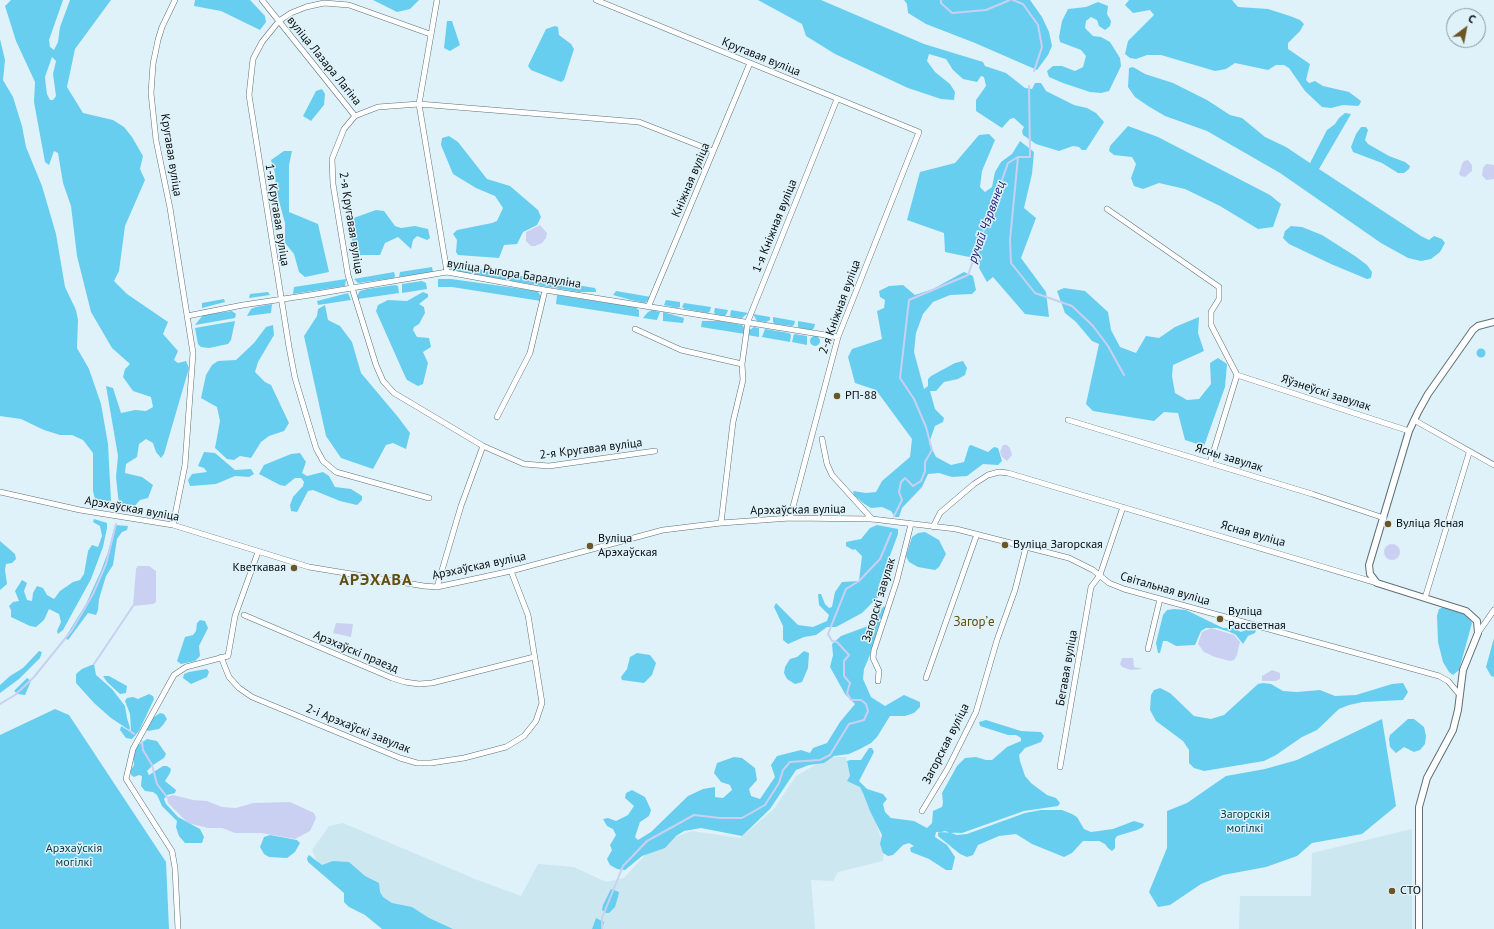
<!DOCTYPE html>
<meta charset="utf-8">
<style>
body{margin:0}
#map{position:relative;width:1494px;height:929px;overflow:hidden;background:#dff2f9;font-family:"PT Sans",sans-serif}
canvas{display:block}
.north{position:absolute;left:1446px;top:8px;width:40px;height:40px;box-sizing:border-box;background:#dff2f9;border:1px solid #89969b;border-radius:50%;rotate:32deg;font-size:11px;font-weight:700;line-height:16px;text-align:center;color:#070d0f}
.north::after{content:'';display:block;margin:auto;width:14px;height:18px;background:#6c5626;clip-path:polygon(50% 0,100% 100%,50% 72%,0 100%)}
</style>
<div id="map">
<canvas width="1494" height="929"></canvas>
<div class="north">С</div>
</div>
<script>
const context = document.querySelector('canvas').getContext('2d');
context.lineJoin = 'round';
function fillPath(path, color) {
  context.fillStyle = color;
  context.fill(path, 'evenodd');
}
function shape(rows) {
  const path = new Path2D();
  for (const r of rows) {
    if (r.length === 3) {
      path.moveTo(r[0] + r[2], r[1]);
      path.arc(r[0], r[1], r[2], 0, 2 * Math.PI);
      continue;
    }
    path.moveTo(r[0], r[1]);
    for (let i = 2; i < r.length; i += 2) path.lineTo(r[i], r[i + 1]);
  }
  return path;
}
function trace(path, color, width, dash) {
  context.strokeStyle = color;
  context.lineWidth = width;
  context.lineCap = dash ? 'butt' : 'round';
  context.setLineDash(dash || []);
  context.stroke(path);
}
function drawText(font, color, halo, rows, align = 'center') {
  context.font = font + ' "PT Sans",sans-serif';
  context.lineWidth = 3;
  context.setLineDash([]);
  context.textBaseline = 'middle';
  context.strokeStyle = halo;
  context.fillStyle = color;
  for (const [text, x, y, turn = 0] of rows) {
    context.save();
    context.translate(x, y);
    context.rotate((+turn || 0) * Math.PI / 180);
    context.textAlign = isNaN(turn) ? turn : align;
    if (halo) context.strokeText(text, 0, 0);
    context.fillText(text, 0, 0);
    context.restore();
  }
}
const built = shape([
 [829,757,846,757,851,781,867,790,884,850,883,861,838,872,833,881,811,880,815,929,441,929,319,866,312,850,329,826,343,823,475,879,521,896,538,864,574,867,606,882,624,878,645,855,673,838,692,831,740,838,774,809,796,776],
 [1412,829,1412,929,1239,929,1240,896,1311,896,1312,853]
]);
const green = shape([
 [11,0,63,0,49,40,50,47,54,50,58,42,60,27,70,0,111,0,75,49,67,87,83,113,113,120,124,127,132,137,143,156,140,169,145,180,125,226,119,271,114,281,127,294,168,322,163,334,178,351,174,360,178,363,186,361,189,368,164,454,161,458,156,452,153,443,146,439,139,444,137,457,126,464,125,473,142,477,153,485,148,498,140,500,131,510,119,505,116,477,118,456,106,386,113,388,121,413,135,410,146,411,153,407,151,397,133,391,123,377,125,369,130,364,112,348,91,312,77,256,71,206,63,183,58,153,54,151,49,165,45,162,34,102,35,82,16,41,5,6],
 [52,57,56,61,53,74,56,96,53,100,50,100,47,94,46,87,45,77],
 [195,0,250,0,265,16,266,22,260,30,221,11,194,6],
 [373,0,419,0,410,9,397,12],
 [758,0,821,0,924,44,983,62,985,66,1006,73,1025,88,1032,89,1035,83,1041,83,1046,91,1074,105,1087,108,1096,113,1104,122,1086,150,1082,150,1079,147,1073,146,1059,151,1036,144,1023,135,1022,131,1024,127,1014,118,1010,119,1002,128,976,111,976,100,986,86,984,77,981,76,977,82,963,79,953,70,946,59,929,54,927,61,935,72,950,84,955,92,954,100,941,99,908,88,835,54,806,36,802,24],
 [904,0,1030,0,1042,17,1049,32,1052,46,1048,55,1037,70,975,43,926,24,908,13,907,4],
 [1129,0,1232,0,1238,7,1268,9,1290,16,1300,20,1304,24,1300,31,1288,43,1288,49,1310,64,1306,80,1309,83,1315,81,1323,86,1349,92,1361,101,1360,104,1358,106,1343,105,1331,108,1322,107,1305,91,1289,68,1284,65,1276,65,1268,70,1235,63,1226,69,1215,71,1161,55,1147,55,1136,59,1130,58,1125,54,1128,41,1154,15,1150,10,1133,13,1125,5],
 [1098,2,1108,6,1107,14,1111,21,1110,26,1105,30,1099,26,1097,20,1091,17,1086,21,1085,28,1093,36,1101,37,1110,42,1120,58,1121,66,1109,91,1101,93,1090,92,1063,83,1049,77,1047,71,1053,66,1062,66,1075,71,1083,67,1086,56,1081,50,1060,42,1059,37,1062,21,1068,9,1086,7],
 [447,21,452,21,460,45,450,51,444,48],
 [555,26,558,27,559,35,571,44,574,49,564,80,561,82,531,70,528,66,546,29],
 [0,39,5,60,3,80,13,97,22,126,26,147,42,186,56,234,65,287,76,310,78,320,77,348,89,369,101,404,108,444,111,501,108,506,96,503,93,491,93,453,83,440,72,435,60,435,44,430,21,419,0,416],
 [1133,67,1145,74,1173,83,1207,100,1230,115,1242,118,1265,137,1286,147,1310,163,1327,130,1335,124,1339,118,1345,113,1351,114,1319,169,1421,236,1429,240,1434,236,1442,239,1445,243,1440,252,1431,259,1421,261,1408,258,1381,243,1280,173,1207,131,1165,116,1148,106,1135,97,1128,87,1129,68],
 [322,89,325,94,324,105,311,121,303,116,316,91],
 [1128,126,1158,137,1270,195,1281,204,1273,227,1258,229,1220,206,1185,189,1159,183,1143,189,1134,186,1131,178,1136,164,1132,157,1114,155,1109,151,1110,146],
 [1361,127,1366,127,1368,130,1365,140,1368,144,1389,156,1405,162,1410,166,1409,169,1404,173,1398,173,1382,163,1353,152,1351,147,1356,134],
 [989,134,995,140,982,171,980,187,985,192,992,187,995,172,1001,162,1012,154,1020,141,1034,152,1032,174,1024,208,1036,218,1021,258,1046,292,1049,317,1025,314,993,277,987,282,979,268,980,262,974,258,945,252,944,233,907,220,920,172,955,163,979,135],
 [449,136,458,142,487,179,510,186,538,210,541,217,537,225,523,232,517,244,504,245,499,258,458,255,456,252,457,240,453,234,457,230,492,223,497,221,503,208,495,196,476,188,453,174,441,145,442,138],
 [284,151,292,151,289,165,289,212,318,224,329,272,305,277,299,272,294,254,285,243,285,223,276,190,275,173,271,160],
 [376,210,384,211,395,226,401,228,415,226,428,229,430,238,427,240,417,236,413,240,411,249,398,237,385,243,380,255,361,255,356,259,348,220],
 [1291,226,1302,227,1322,235,1355,256,1367,265,1372,272,1371,278,1367,279,1331,264,1289,244,1283,238,1285,231],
 [447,264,595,288,596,290,596,292,578,292,452,271],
 [432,267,433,272,399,277,400,272],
 [394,272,395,276,394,278,358,283,354,279],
 [964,272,973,276,976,290,972,294,950,295,933,302,923,314,916,333,914,352,924,389,928,386,928,379,931,376,955,363,963,361,967,368,965,375,958,379,944,382,936,391,930,391,935,409,944,418,943,422,935,426,929,443,936,457,951,465,964,462,969,446,971,445,988,452,994,447,998,448,1002,461,998,465,983,464,967,476,952,477,939,473,928,474,922,487,902,508,899,517,895,517,891,511,882,507,871,508,863,503,854,495,853,491,866,493,876,492,882,481,910,457,912,439,876,390,855,383,848,357,852,349,882,339,877,311,884,308,885,300,880,297,879,291,889,286,903,285,915,295,933,289],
 [346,279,345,286,293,294,294,287],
 [438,279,451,279,537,291,542,297,541,301,452,287,438,287],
 [422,281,426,283,427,289,402,293,402,284],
 [395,285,398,286,399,293,358,299,357,296,360,291,367,289],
 [1064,288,1085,291,1108,312,1111,330,1120,347,1136,353,1146,336,1159,338,1175,327,1199,317,1198,333,1204,351,1173,365,1172,376,1175,393,1187,400,1199,399,1211,384,1210,363,1218,358,1227,364,1225,387,1204,446,1185,440,1178,413,1164,412,1154,421,1093,411,1086,404,1099,344,1092,341,1076,322,1065,313,1057,291],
 [616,291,651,297,645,303,631,300,613,295],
 [268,292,270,295,249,298,250,294],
 [423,292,428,294,428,297,419,304,424,307,425,313,419,324,414,327,413,330,417,337,429,338,431,347,423,352,428,363,423,384,418,386,407,380,404,374,376,311,378,305,388,300,407,301],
 [348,293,351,300,318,305,317,301],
 [557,295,635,307,639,310,639,317,556,304],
 [224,299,225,302,202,308,202,303],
 [666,300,680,302,680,307,677,308,664,305],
 [684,303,711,307,710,311,708,313,685,309,682,307],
 [272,304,271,313,247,316,251,309,256,307],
 [325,305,328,320,340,326,352,342,361,373,398,417,410,433,406,449,393,443,386,445,373,469,341,458,326,436,304,336,317,316,318,309],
 [715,308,728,310,727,313,725,316,715,314,714,312],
 [652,310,660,312,657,320,643,318,648,312],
 [731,310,748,313,742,318,732,317,730,316],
 [232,311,236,314,235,318,195,325,203,315],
 [663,312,684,318,683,323,663,321],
 [753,314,770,317,770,320,766,322,757,321],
 [773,317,795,321,794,325,792,326,775,324,773,322],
 [235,321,231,340,228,344,209,348,201,347,198,344,195,328],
 [702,321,720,321,742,325,745,328,745,334,701,327],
 [798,321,815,324,814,328,812,330,800,328,798,327],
 [273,325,274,335,258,362,255,372,265,382,271,385,289,423,284,431,269,436,261,442,251,458,240,456,234,460,227,459,215,448,220,421,217,407,201,398,206,375,212,365,218,361,236,360,254,343,266,327],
 [754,327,759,328,759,337,747,335,748,331],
 [765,329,789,333,791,335,790,342,762,337],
 [794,334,807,336,807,345,792,342],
 [815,341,5],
 [1481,353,4.5],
 [204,452,215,453,235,470,251,469,254,474,249,477,235,476,216,484,190,486,188,480,192,474,207,472,204,468,198,466],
 [300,453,306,462,302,473,307,476,323,472,329,476,335,487,351,489,362,496,362,500,357,505,340,501,313,490,308,491,297,512,291,511,290,505,293,497,303,486,304,482,301,478,295,478,285,486,280,485,259,474,264,465,291,454],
 [94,519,107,523,107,528,103,547,91,579,63,630,58,634,57,631,61,622,59,614,49,609,44,620,36,627,30,626,11,617,11,610,9,606,13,602,19,601,15,591,22,580,27,583,24,591,27,600,32,601,33,593,37,586,43,588,47,595,54,599,60,591,73,582,80,580,84,574,88,551,92,545,98,547,102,536,100,526,93,522],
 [115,525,128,526,127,530,122,532,117,539,113,565,106,576,99,599,98,610,96,615,88,613,68,640,65,638,86,604,101,571,108,552],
 [877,525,898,529,898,534,878,588,878,597,862,613,836,627,827,627,816,635,804,637,788,644,783,640,783,626,774,607,776,603,798,625,813,627,827,621,829,615,819,605,818,594,821,594,825,604,829,608,832,607,835,592,842,582,859,581,862,556,855,549,853,550,846,546,846,542,861,539,870,528],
 [925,532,939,540,946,554,939,567,935,570,918,567,909,562,906,556,912,537,918,533],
 [0,541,15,554,16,559,12,563,6,564,5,570,7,584,0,590],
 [884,606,886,609,881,619,870,655,864,669,863,679,871,697,885,706,904,695,920,702,920,707,914,713,905,716,890,716,877,737,871,743,860,749,849,754,834,756,824,763,809,765,796,770,770,809,742,836,701,828,684,831,676,836,665,848,642,856,625,870,617,869,610,865,607,859,612,850,610,845,616,835,613,829,607,826,603,819,608,818,616,821,628,815,634,806,625,798,626,793,632,790,645,797,651,810,649,816,640,822,635,837,638,840,651,832,688,796,703,789,715,787,715,797,723,798,732,790,730,785,721,782,714,773,717,763,734,757,742,758,755,768,757,780,749,789,751,796,760,799,775,777,771,765,777,756,801,750,810,753,813,748,827,743,840,722,855,704,845,694,830,667,833,655,832,644,841,636,868,626],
 [1444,607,1467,615,1472,623,1459,670,1453,675,1449,672,1443,662,1438,642,1437,616,1439,609],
 [1174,609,1186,610,1223,628,1234,628,1241,632,1250,628,1256,630,1255,633,1248,636,1243,644,1236,635,1230,632,1217,628,1206,628,1201,631,1195,645,1176,646,1167,641,1163,641,1160,653,1158,653,1156,643,1163,615,1167,610],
 [200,620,205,621,208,628,199,646,200,656,195,661,181,664,177,661,185,637,193,635,196,631,197,623],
 [1494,638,1494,677,1491,676,1486,667],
 [39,651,42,652,40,658,19,679,0,693,0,685,10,676,23,668],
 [804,651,809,653,808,668,802,682,795,684,787,679,784,673,785,667,790,659,797,657],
 [637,653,650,655,656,663,652,675,644,683,622,680,621,677,627,669,630,657],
 [94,664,96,675,112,689,125,706,127,718,130,728,129,730,111,718,94,703,76,683,76,674,82,669],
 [207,669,209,672,207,677,191,684,183,678,184,674,189,672],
 [103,676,109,676,127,686,126,693,120,694,107,682],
 [27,678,31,681,25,695,18,694,14,691],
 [1263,683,1271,684,1283,691,1297,692,1320,690,1335,696,1356,695,1392,684,1403,683,1408,692,1403,700,1363,702,1349,705,1339,709,1317,730,1302,737,1276,755,1264,761,1204,771,1194,768,1189,763,1189,750,1183,741,1156,721,1150,710,1151,695,1154,690,1160,688,1170,693,1194,716,1211,719,1224,715,1258,684],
 [149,694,153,696,154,699,139,731,132,739,126,738,120,730,121,726,129,731,131,730,130,714,125,701,127,698,133,697,138,699],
 [55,709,69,715,166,862,169,929,0,929,0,735],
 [160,713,164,714,167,719,163,725,159,729,148,731,146,729,151,719],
 [1382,719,1396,806,1362,834,1312,843,1297,856,1266,867,1223,875,1201,884,1170,905,1158,907,1149,892,1167,848,1167,811,1187,803,1226,776,1265,769,1297,760],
 [1408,719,1414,719,1424,727,1426,736,1425,744,1420,750,1414,752,1404,747,1396,753,1390,747,1389,739,1390,735],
 [986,720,1021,731,1041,732,1044,736,1041,742,1025,748,1019,755,1020,761,1025,776,1031,783,1047,795,1056,798,1060,803,1058,806,1024,811,962,833,936,832,935,837,947,845,955,857,952,870,946,870,929,859,911,852,910,848,914,846,909,843,903,845,893,855,888,856,883,853,880,844,882,835,870,811,863,793,860,787,847,781,850,776,847,761,850,760,861,760,869,748,872,748,874,752,859,781,867,789,883,794,887,799,883,804,885,812,891,818,914,821,927,828,932,823,933,811,942,807,943,803,942,793,957,766,965,758,976,757,986,760,992,760,1007,747,1021,741,1021,738,1016,735,1008,735,980,726,979,722],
 [147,739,157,741,166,754,164,758,153,765,147,771,149,775,163,766,167,766,171,769,170,773,165,781,176,790,175,793,167,795,164,799,166,804,178,817,200,829,204,837,202,843,185,843,179,836,176,827,177,821,162,806,157,795,153,792,145,791,141,786,142,776,139,775,134,777,131,775,131,770,134,765,133,754,137,746],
 [1041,810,1062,810,1072,814,1077,817,1084,829,1091,832,1113,829,1134,821,1144,824,1143,827,1137,830,1117,836,1115,839,1115,848,1112,851,1108,848,1105,844,1099,841,1083,841,1072,853,1064,857,1032,844,1016,834,999,836,978,845,973,855,967,857,960,854,938,836,938,833,945,831,957,835,967,834,1025,813],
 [270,835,297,840,300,843,295,852,287,858,269,857,264,854,260,847,264,837],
 [309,855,322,865,333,861,349,862,365,876,379,883,380,892,383,897,392,903,412,907,429,918,453,929,382,929,365,915,349,907,344,902,344,893,308,862,307,858],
 [611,889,619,892,618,897,615,907,609,913,606,913,602,910,603,905],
 [596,918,604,922,602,929,592,929]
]);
const water = shape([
 [1468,160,1472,165,1472,171,1465,177,1461,176,1459,174,1462,164,1464,161],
 [1486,164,1494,165,1494,179,1486,180,1482,175,1483,168],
 [540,225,547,233,546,238,542,243,535,246,531,246,526,241,526,232],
 [1003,445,1007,445,1010,448,1012,455,1007,461,1002,457,1000,452],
 [1392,552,8],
 [138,566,149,566,156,571,156,602,153,604,133,606,136,569],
 [336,623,353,624,351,637,333,633],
 [1211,628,1234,635,1240,642,1237,655,1234,660,1230,661,1215,657,1204,652,1198,644,1202,632],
 [1122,658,1133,658,1134,667,1143,669,1131,670,1122,667,1120,664],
 [1272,670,1280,673,1280,679,1276,681,1262,681,1262,676],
 [173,795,193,800,207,801,222,807,236,808,253,803,290,802,314,813,316,818,310,831,295,839,261,833,235,833,222,828,208,828,188,823,168,803,167,797]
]);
const stream = shape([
 [941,0,941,3,952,13,986,10,1010,0],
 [1013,0,1023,4,1038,25,1042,47,1034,71],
 [1018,157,1010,240,1011,263,1035,293,1072,306,1093,326,1108,346,1124,375],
 [894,516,902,500,899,492,901,482,905,478,913,486,921,481,925,471,925,462,932,450,926,427,914,399,900,378,909,300,968,275,1008,163,1018,157,1030,157,1029,86],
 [94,664,133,606],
 [0,704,15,695,34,677,72,630,93,594,106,564,116,524],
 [129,730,134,734],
 [140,739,142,742,143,750,152,765,157,784,167,797],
 [602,929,602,918,623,866,647,841,694,815,720,818,742,818,765,805,779,783,783,770,790,762,820,760,830,755,849,724,864,720,868,711,866,704,861,700,851,700,847,693,850,683,844,676,844,661,849,655,837,642,832,641,828,634,846,589,859,581,880,559,891,533]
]);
const minor = shape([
 [262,0,355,116],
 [437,0,419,104,447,272],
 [596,0,919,132,838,337,790,518],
 [1107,209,1219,287,1219,299,1211,312,1211,325,1237,375,1210,463],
 [649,305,750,63],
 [187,316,243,305,310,295,447,272,545,290,838,337],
 [635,329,681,350,742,364],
 [1237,375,1409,431],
 [497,417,530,353,545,290],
 [1068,420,1312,494,1384,518],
 [1414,420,1494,465],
 [822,439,827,464,832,475,872,519],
 [655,451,549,466,524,464,483,446,394,393,383,381,376,365,348,275,333,184,332,159,344,129,355,116,378,107,419,104,639,122,713,151],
 [0,492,80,510,173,525,309,567,424,586,437,587,511,571,663,530,721,523,790,518,872,519,956,529,1069,558,1093,570,1109,583,1124,589,1439,676,1448,681,1459,694],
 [429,498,336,472,323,461,316,448,295,378,289,347,249,95,253,59,262,42,279,21,291,13,306,7,324,3,349,5,430,34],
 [721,523,733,422,743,380,742,364,748,321,837,99],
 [173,525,185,465,193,353,170,208,156,140,151,93,153,64,158,40,162,27,175,0],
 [933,527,940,513,974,484,988,475,999,472,1008,473,1377,583],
 [437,587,461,506,483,446],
 [1425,598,1469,453],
 [244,615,392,678,405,682,419,684,432,683,534,657],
 [1478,633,1494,610],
 [1148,649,1160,599],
 [221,657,229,677,239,688,252,697,400,758,417,763,431,763,464,758,506,747,524,736,536,721,542,703,528,615,511,571],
 [926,678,977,534],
 [878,681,879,671,873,658,874,650,897,580,911,524],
 [1060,767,1091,587,1100,575,1123,507],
 [922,811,948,768,976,712,997,640,1015,590,1026,547],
 [178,929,175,868,172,851,126,779,133,749,174,675,186,667,228,656,235,616,258,552]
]);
const tertiary = shape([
 [1419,929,1419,807,1427,778,1453,730,1458,710,1463,670,1478,633,1477,621,1466,611,1377,583,1370,574,1369,565,1409,431,1418,412,1428,394,1473,330,1478,326,1494,322]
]);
const markers = [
 [837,396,4,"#6c5626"],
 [1388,524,4,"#6c5626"],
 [1005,545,4,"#6c5626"],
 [590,546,4,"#6c5626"],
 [294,568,4,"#6c5626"],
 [1220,619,4,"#6c5626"],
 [1392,891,4,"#6c5626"]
];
const streetNames = [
 ["Кругавая вуліца",761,57,22],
 ["вуліца Лазара Лагіна",324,61,51],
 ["Кругавая вуліца",171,155,81],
 ["Кніжная вуліца",691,180,-67],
 ["1-я Кругавая вуліца",277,215,81],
 ["2-я Кругавая вуліца",351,223,81],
 ["1-я Кніжная вуліца",775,226,-68],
 ["вуліца Рыгора Барадуліна",514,274,9],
 ["2-я Кніжная вуліца",840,307,-70],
 ["Яўзнеўскі завулак",1326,393,18],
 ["2-я Кругавая вуліца",591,449,-7],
 ["Ясны завулак",1229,458,17],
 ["Арэхаўская вуліца",132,509,10],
 ["Арэхаўская вуліца",798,510,-1],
 ["Ясная вуліца",1253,534,16],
 ["Арэхаўская вуліца",479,566,-12],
 ["Світальная вуліца",1165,589,16],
 ["Загорскі завулак",879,600,-73],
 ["Арэхаўскі праезд",356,652,23],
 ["Бегавая вуліца",1067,668,-80],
 ["2-і Арэхаўскі завулак",358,729,22],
 ["Загорская вуліца",946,744,-63]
];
const poiNames = [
 ["РП-88",845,396],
 ["Вуліца Ясная",1396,524],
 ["Вуліца",598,539],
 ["Арэхаўская",598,553],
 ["Вуліца Загорская",1013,545],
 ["Кветкавая",286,568,"right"],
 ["Вуліца",1228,612],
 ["Рассветная",1228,626],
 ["СТО",1400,891]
];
const parkNames = [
 ["Загорскія",1245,815],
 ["могілкі",1245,829],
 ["Арэхаўскія",74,849],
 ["могілкі",74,863]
];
const waterNames = [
 ["ручай Чэрвянец",987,222,-70]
];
const neighbourhoodNames = [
 ["Загорʼе",974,622]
];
const districtNames = [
 ["АРЭХАВА",376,580]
];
fillPath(built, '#cce7f0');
fillPath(green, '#67ceef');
fillPath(water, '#cad0f1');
trace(stream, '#cad0f1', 2);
trace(minor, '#5f7076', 6);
trace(tertiary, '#5f7076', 8);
trace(minor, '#fff', 5);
trace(tertiary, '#fff', 6);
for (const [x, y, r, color] of markers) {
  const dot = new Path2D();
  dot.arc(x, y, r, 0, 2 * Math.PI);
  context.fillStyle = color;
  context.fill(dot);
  trace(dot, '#dff2f9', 1.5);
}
drawText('12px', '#070d0f', '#dff2f9', streetNames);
drawText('12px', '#070d0f', '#dff2f9', poiNames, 'left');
drawText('12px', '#043b4a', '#dff2f9', parkNames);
drawText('italic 13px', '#201872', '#dff2f9', waterNames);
drawText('13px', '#654d12', '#dff2f9', neighbourhoodNames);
context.letterSpacing = '1px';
drawText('bold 16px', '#654d12', '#dff2f9', districtNames);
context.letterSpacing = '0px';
</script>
